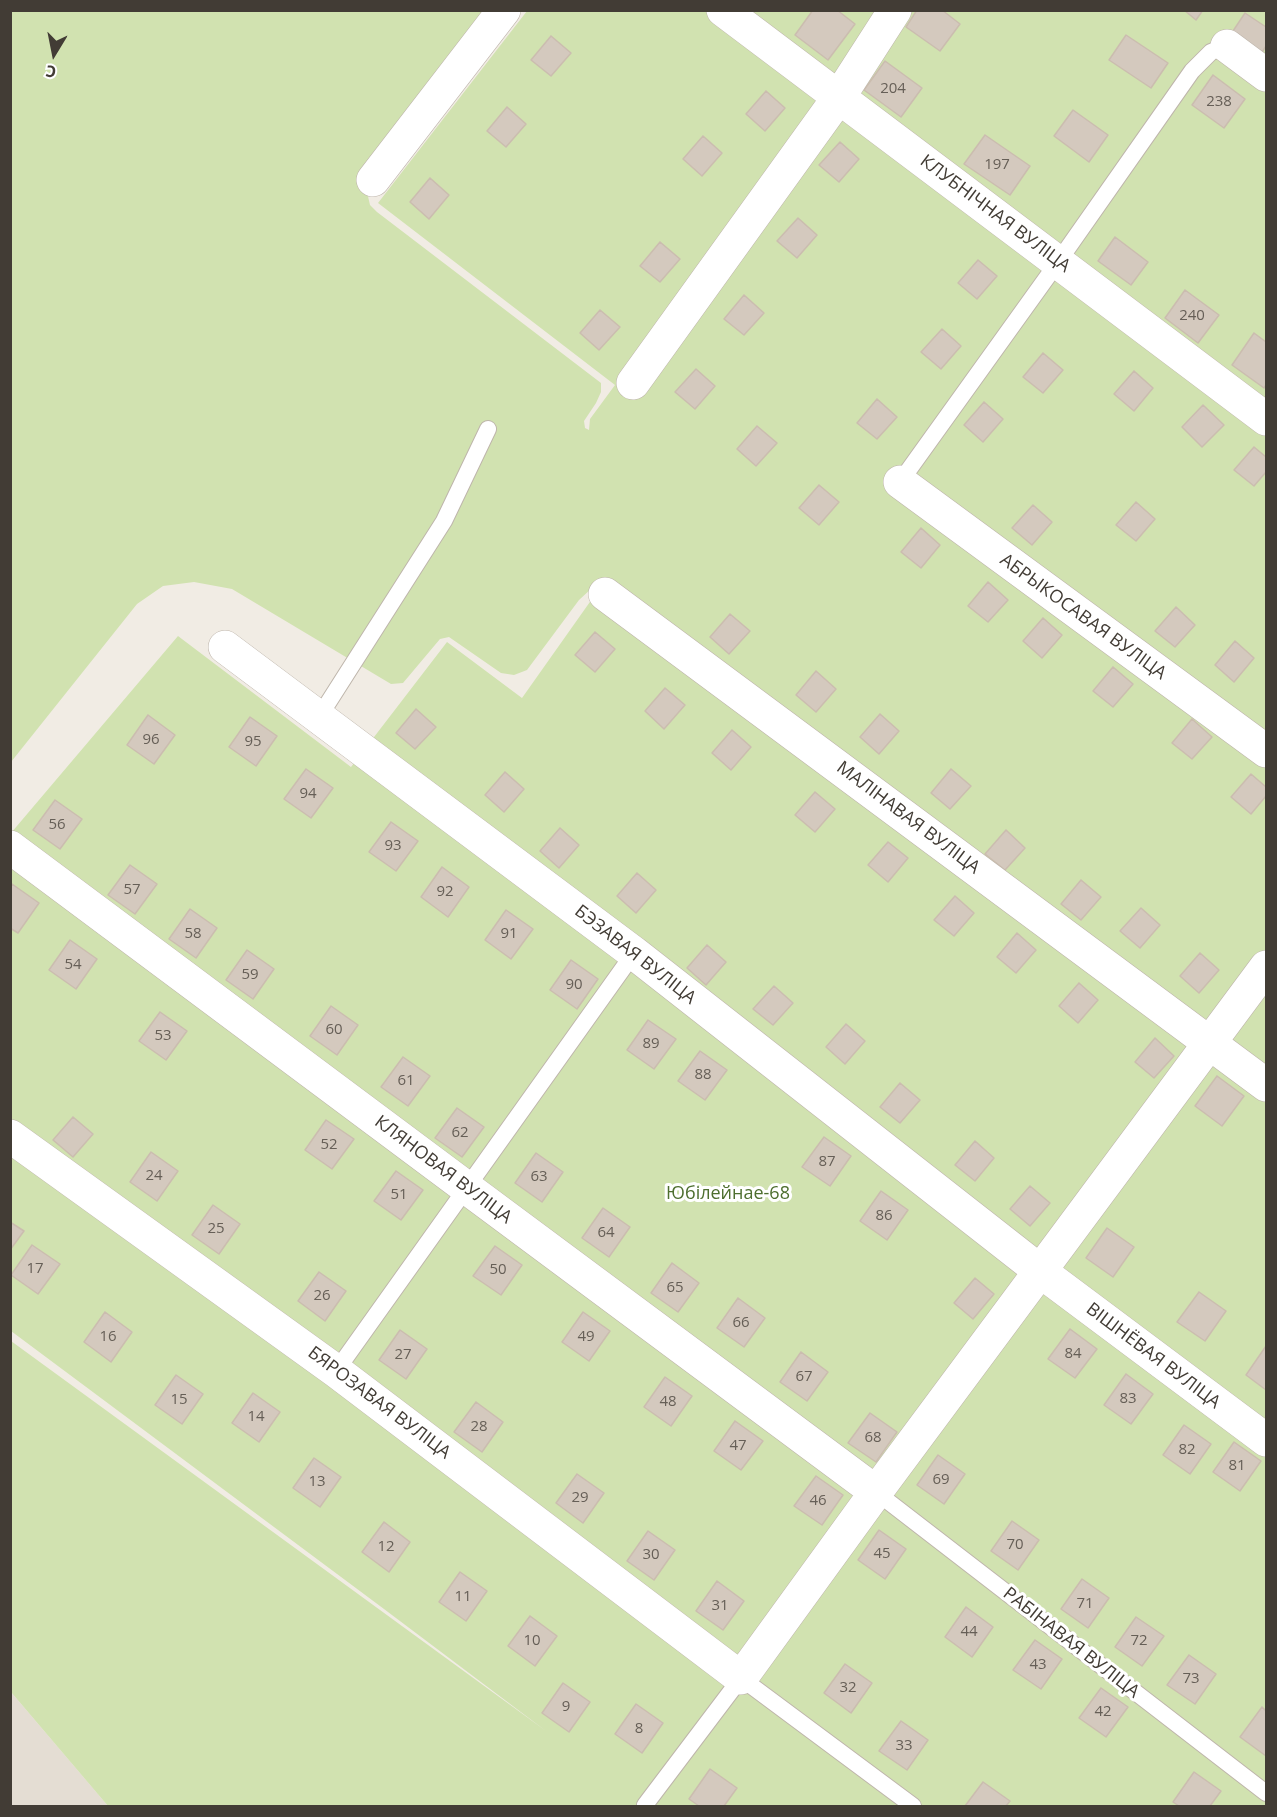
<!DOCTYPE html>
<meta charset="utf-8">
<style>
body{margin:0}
#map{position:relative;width:1277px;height:1817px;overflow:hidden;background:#f1ece4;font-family:"Open Sans",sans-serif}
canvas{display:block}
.frame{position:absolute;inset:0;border:12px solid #423c35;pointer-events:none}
.north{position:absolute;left:24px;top:24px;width:60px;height:60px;-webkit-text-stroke:4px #fff;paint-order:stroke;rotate:190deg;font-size:16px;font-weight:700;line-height:24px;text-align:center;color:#423c35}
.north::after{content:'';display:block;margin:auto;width:21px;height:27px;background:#423c35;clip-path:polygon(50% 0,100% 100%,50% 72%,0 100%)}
</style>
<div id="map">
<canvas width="1277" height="1817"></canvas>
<div class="frame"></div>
<div class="north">С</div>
</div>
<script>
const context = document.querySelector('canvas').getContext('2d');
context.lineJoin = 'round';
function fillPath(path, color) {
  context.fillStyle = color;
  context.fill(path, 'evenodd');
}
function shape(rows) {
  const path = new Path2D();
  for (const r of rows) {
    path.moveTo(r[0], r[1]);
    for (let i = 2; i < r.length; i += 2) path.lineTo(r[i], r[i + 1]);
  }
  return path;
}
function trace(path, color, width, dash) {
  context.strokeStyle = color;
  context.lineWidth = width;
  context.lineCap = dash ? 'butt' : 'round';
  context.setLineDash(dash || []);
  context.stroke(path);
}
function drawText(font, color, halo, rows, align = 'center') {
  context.font = font + ' "Open Sans",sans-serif';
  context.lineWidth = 6;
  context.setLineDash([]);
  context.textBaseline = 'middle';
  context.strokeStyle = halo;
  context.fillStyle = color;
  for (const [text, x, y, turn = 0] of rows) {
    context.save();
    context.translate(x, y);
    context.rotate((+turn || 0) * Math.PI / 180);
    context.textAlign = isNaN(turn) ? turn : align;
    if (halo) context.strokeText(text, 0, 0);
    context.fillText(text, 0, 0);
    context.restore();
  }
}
const residential = shape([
 [11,1692,108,1806,11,1806]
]);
const green = shape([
 [11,11,493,11,366,188,370,205,377,212,601,383,601,392,596,403,584,421,585,428,589,430,590,419,615,385,378,203,527,11,1266,11,1266,1806,108,1806,11,1692,11,1341,546,1731,384,1609,11,1331,11,833,178,636,351,767,447,642,522,698,592,599,592,588,579,600,527,670,514,675,501,673,449,637,440,639,403,683,391,684,232,589,194,582,163,586,137,604,11,762]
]);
const building = shape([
 [813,10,837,10,855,24,828,60,795,35,813,10],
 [917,10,942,10,960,24,940,51,906,27,917,10],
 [1184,10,1203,10,1196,20,1184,10],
 [1245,13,1266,27,1266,46,1259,57,1229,37,1245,13],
 [1126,35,1168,63,1151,88,1109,60,1126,35],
 [551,36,571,53,551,76,531,60,551,36],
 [885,61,922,88,901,117,864,90,885,61],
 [1213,75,1245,99,1224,128,1192,105,1213,75],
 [766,91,785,108,765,131,746,114,766,91],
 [507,107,526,124,506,147,487,131,507,107],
 [1073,110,1108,135,1089,162,1054,136,1073,110],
 [985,135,1030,166,1010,195,964,164,985,135],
 [703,136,722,153,702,176,683,159,703,136],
 [840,142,859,159,839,182,819,165,840,142],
 [430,178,449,195,429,219,410,202,430,178],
 [798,218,817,235,797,258,777,241,798,218],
 [1115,237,1148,262,1131,285,1098,261,1115,237],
 [660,242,680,259,660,282,640,266,660,242],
 [978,260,997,276,977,299,958,283,978,260],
 [1185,290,1219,315,1198,343,1165,318,1185,290],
 [744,295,764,313,744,335,724,319,744,295],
 [600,310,620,327,599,350,580,333,600,310],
 [942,329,961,346,941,369,921,352,942,329],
 [1254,333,1266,342,1266,385,1264,388,1232,365,1254,333],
 [1043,353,1063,370,1043,393,1023,377,1043,353],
 [696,369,715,386,695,409,675,392,696,369],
 [1134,371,1153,388,1134,411,1114,394,1134,371],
 [877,399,897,417,877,439,857,423,877,399],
 [984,402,1003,419,983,442,964,425,984,402],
 [1203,405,1224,425,1202,447,1182,427,1203,405],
 [757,426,777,443,756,466,737,449,757,426],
 [1254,447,1266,457,1266,472,1254,486,1234,470,1254,447],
 [819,485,839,502,819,525,799,508,819,485],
 [1136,502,1155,519,1136,541,1116,525,1136,502],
 [1033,505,1052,522,1032,545,1012,528,1033,505],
 [921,528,940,545,921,568,901,552,921,528],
 [988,582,1008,600,988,622,968,606,988,582],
 [1176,607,1195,625,1175,647,1155,631,1176,607],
 [730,614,750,631,729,654,710,637,730,614],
 [1043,618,1062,635,1042,658,1023,641,1043,618],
 [595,632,615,649,595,672,575,655,595,632],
 [1235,641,1254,658,1234,682,1215,665,1235,641],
 [1113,667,1133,684,1113,707,1093,691,1113,667],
 [816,671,836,689,816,712,796,695,816,671],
 [665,688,685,705,664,729,645,711,665,688],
 [416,709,436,727,415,749,396,733,416,709],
 [880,714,899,731,879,754,860,737,880,714],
 [148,715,175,735,154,764,127,745,148,715],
 [250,717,277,736,256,766,229,747,250,717],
 [1192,719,1212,737,1192,759,1172,743,1192,719],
 [732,730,751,747,731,770,712,753,732,730],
 [306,769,333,788,311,818,284,799,306,769],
 [951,769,971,786,950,809,931,793,951,769],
 [505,772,524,789,504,812,485,795,505,772],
 [1251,774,1266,787,1266,796,1251,814,1231,797,1251,774],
 [815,792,835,809,815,832,795,815,815,792],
 [55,800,82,819,60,849,33,830,55,800],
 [391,822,418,841,396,871,369,852,391,822],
 [560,828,579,845,559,868,540,851,560,828],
 [1006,830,1025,848,1005,870,985,854,1006,830],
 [888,842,908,858,888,882,868,865,888,842],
 [130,865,157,884,135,914,108,895,130,865],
 [442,867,469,887,448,917,421,897,442,867],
 [637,873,656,890,636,913,617,896,637,873],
 [1081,880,1101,897,1081,920,1061,904,1081,880],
 [12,884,39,903,18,933,10,928,10,887,12,884],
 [955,896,974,913,954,936,934,920,955,896],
 [1141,908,1160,925,1140,948,1120,931,1141,908],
 [190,909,217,928,196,958,169,939,190,909],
 [506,910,533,929,511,959,485,940,506,910],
 [1017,933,1036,950,1016,973,997,957,1017,933],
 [70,940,97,959,76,989,49,970,70,940],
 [707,945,726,962,706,985,687,968,707,945],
 [247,950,274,969,253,999,226,980,247,950],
 [1200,953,1219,970,1199,993,1180,976,1200,953],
 [571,960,598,979,577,1009,550,990,571,960],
 [1079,983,1098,1000,1078,1023,1059,1006,1079,983],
 [774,986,793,1003,773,1025,753,1009,774,986],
 [331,1006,358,1025,337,1055,310,1036,331,1006],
 [160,1012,187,1031,166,1060,139,1041,160,1012],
 [648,1020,676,1039,654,1069,627,1050,648,1020],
 [846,1024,865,1041,845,1064,826,1047,846,1024],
 [1155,1038,1174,1056,1154,1078,1135,1062,1155,1038],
 [700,1051,727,1070,705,1100,678,1081,700,1051],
 [403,1057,430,1076,408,1106,381,1087,403,1057],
 [1217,1076,1244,1096,1222,1126,1195,1106,1217,1076],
 [900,1083,920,1100,900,1123,880,1107,900,1083],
 [457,1108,484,1127,462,1157,435,1138,457,1108],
 [73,1117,93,1134,73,1157,53,1140,73,1117],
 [326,1120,354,1139,332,1169,305,1150,326,1120],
 [824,1137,851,1156,830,1186,802,1167,824,1137],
 [975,1141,994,1158,975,1181,955,1165,975,1141],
 [151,1152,178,1171,157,1201,130,1182,151,1152],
 [536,1153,563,1172,542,1202,515,1183,536,1153],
 [396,1171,423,1190,401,1220,374,1201,396,1171],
 [1030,1186,1050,1203,1030,1226,1010,1209,1030,1186],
 [881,1191,908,1210,887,1240,860,1221,881,1191],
 [213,1205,240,1224,219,1254,192,1235,213,1205],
 [603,1208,630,1227,609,1257,582,1238,603,1208],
 [10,1222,24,1231,10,1250,10,1222],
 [1107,1228,1134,1247,1113,1277,1086,1258,1107,1228],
 [32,1245,60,1264,38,1294,11,1275,32,1245],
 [495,1246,522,1265,501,1295,473,1276,495,1246],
 [672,1263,699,1283,678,1312,651,1293,672,1263],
 [319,1272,346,1291,325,1321,298,1301,319,1272],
 [975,1278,994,1294,973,1319,954,1303,975,1278],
 [1199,1292,1226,1311,1205,1341,1177,1322,1199,1292],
 [738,1298,765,1318,744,1347,717,1328,738,1298],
 [105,1312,132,1332,111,1362,84,1342,105,1312],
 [583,1312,610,1331,589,1361,562,1342,583,1312],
 [1070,1329,1097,1349,1075,1378,1048,1359,1070,1329],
 [400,1330,427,1349,406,1379,379,1360,400,1330],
 [1266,1346,1266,1390,1246,1375,1266,1346],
 [801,1352,828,1372,807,1401,780,1382,801,1352],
 [1126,1374,1153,1394,1131,1424,1104,1405,1126,1374],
 [176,1375,203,1394,182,1424,155,1405,176,1375],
 [665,1377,692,1396,671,1426,644,1407,665,1377],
 [253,1393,280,1412,259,1442,232,1423,253,1393],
 [476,1402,503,1422,482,1452,454,1432,476,1402],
 [870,1413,897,1432,876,1462,848,1443,870,1413],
 [735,1421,763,1441,741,1470,714,1451,735,1421],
 [1184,1425,1211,1444,1190,1474,1163,1455,1184,1425],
 [1234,1442,1261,1461,1240,1491,1213,1472,1234,1442],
 [938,1455,965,1474,944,1504,917,1485,938,1455],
 [314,1458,341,1477,320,1507,293,1488,314,1458],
 [577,1474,604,1493,583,1523,556,1503,577,1474],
 [816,1476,843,1495,822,1525,794,1506,816,1476],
 [1012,1521,1039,1540,1018,1570,991,1551,1012,1521],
 [384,1522,410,1542,389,1572,362,1552,384,1522],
 [879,1530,906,1549,885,1579,858,1560,879,1530],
 [648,1531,675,1550,654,1580,627,1561,648,1531],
 [460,1572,487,1591,466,1621,439,1602,460,1572],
 [1082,1579,1109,1598,1088,1628,1061,1609,1082,1579],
 [717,1581,744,1601,723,1630,696,1611,717,1581],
 [966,1607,993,1627,972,1657,945,1637,966,1607],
 [530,1616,557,1636,535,1666,508,1646,530,1616],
 [1136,1617,1164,1636,1142,1666,1115,1647,1136,1617],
 [1035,1640,1062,1659,1041,1689,1013,1670,1035,1640],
 [1189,1655,1216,1674,1195,1704,1167,1685,1189,1655],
 [845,1664,872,1683,851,1713,824,1693,845,1664],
 [563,1683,590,1702,569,1732,542,1713,563,1683],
 [1101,1688,1128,1707,1106,1737,1079,1718,1101,1688],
 [636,1704,663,1723,642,1753,615,1734,636,1704],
 [1262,1707,1266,1711,1266,1756,1240,1737,1262,1707],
 [901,1721,928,1740,907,1770,879,1751,901,1721],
 [710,1769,737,1788,724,1806,699,1806,689,1799,710,1769],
 [1194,1772,1221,1791,1210,1806,1179,1806,1173,1802,1194,1772],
 [983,1782,1010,1801,1006,1806,965,1806,983,1782]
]);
const service = shape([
 [900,482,1058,262,1192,71,1211,52,1227,46],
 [319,717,444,521,488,429],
 [336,1371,634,953],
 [876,1492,1266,1793],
 [645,1805,741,1678,913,1806]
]);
const minor = shape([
 [723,10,1266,419],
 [1227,46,1266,75],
 [373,180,504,10],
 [633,383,839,97,895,10],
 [900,482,1266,751],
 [605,594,1266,1085],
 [225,647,634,953,1040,1271,1266,1440],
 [10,847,467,1188,876,1492],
 [10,1136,336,1371,741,1678,876,1492,1266,967]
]);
const numberNames = [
 ["204",893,89],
 ["238",1219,102],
 ["197",997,165],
 ["240",1192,316],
 ["96",151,740],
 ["95",253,742],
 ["94",308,794],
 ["56",57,825],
 ["93",393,846],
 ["57",132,890],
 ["92",445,892],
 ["58",193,934],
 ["91",509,934],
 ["54",73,965],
 ["59",250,975],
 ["90",574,985],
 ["60",334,1030],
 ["53",163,1036],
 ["89",651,1044],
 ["88",703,1075],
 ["61",406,1081],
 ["62",460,1133],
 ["52",329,1145],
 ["87",827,1162],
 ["24",154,1176],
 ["63",539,1177],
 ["51",399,1195],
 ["86",884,1216],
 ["25",216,1229],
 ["64",606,1233],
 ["17",35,1269],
 ["50",498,1270],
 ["65",675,1288],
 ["26",322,1296],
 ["66",741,1323],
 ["16",108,1337],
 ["49",586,1337],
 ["84",1073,1354],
 ["27",403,1355],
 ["67",804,1377],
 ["83",1128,1399],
 ["15",179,1400],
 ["48",668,1402],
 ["14",256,1417],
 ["28",479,1427],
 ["68",873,1438],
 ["47",738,1446],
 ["82",1187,1450],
 ["81",1237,1466],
 ["69",941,1480],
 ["13",317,1482],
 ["29",580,1498],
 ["46",818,1501],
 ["70",1015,1545],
 ["12",386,1547],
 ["45",882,1554],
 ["30",651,1555],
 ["11",463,1597],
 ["71",1085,1604],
 ["31",720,1606],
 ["44",969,1632],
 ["10",532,1641],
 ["72",1139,1641],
 ["43",1038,1665],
 ["73",1191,1679],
 ["32",848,1688],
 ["9",566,1707],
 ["42",1103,1712],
 ["8",639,1729],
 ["33",904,1746]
];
const streetNames = [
 ["КЛУБНІЧНАЯ ВУЛІЦА",995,214,37],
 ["АБРЫКОСАВАЯ ВУЛІЦА",1083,617,36],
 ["МАЛІНАВАЯ ВУЛІЦА",908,818,37],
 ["БЭЗАВАЯ ВУЛІЦА",635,955,38],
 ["КЛЯНОВАЯ ВУЛІЦА",443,1170,37],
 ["ВІШНЁВАЯ ВУЛІЦА",1153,1356,37],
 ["БЯРОЗАВАЯ ВУЛІЦА",379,1403,37],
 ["РАБІНАВАЯ ВУЛІЦА",1071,1643,38]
];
const parkNames = [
 ["Юбілейнае-68",728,1194]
];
fillPath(residential, '#e4ddd3');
fillPath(green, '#d1e2b0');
fillPath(building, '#d4c9be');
trace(building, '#cbbdaf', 1.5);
trace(service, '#beb5ab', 18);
trace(minor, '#beb5ab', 34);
trace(service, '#fff', 16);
trace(minor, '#fff', 33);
drawText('15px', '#665f57', null, numberNames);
drawText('18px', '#423c35', '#fff', streetNames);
drawText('18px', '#4d6e2e', '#fff', parkNames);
</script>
